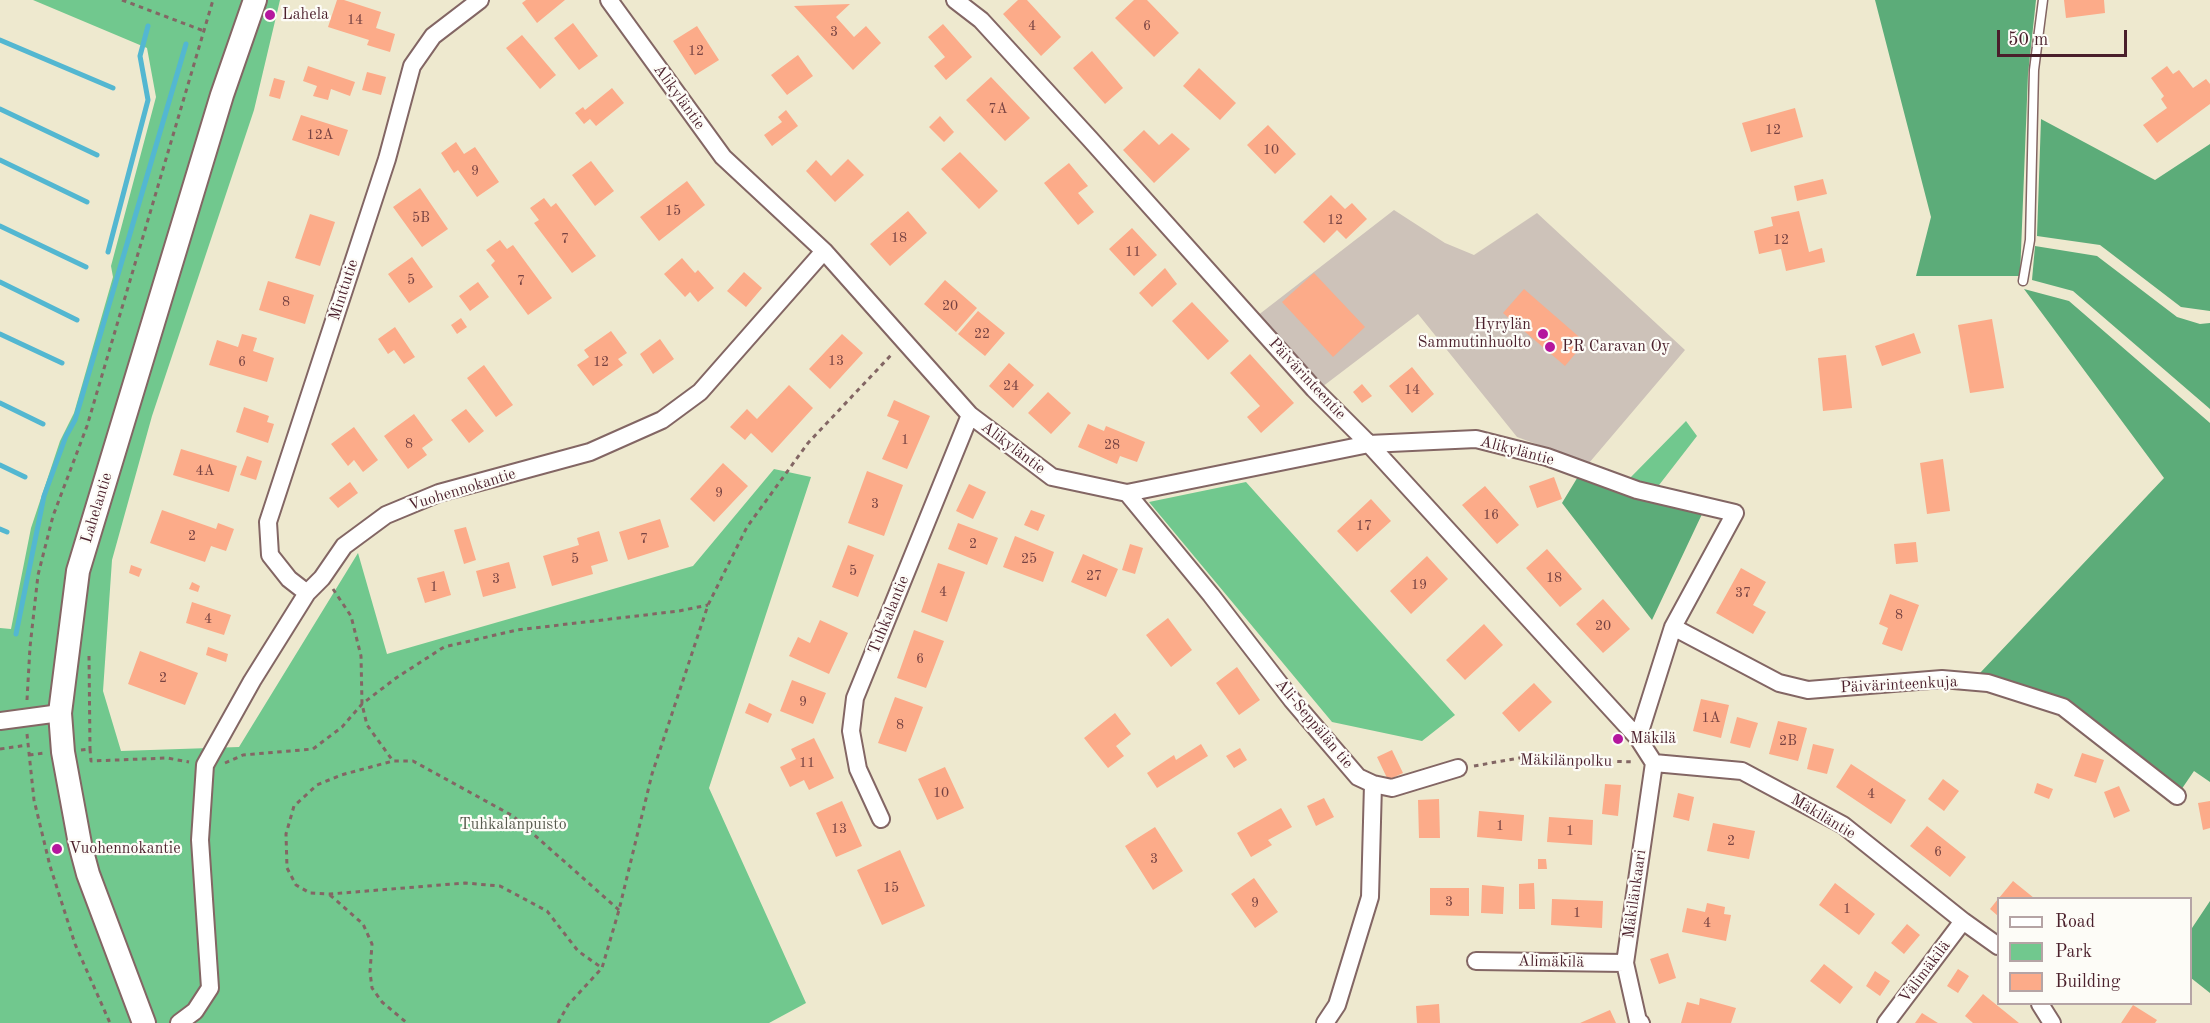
<!DOCTYPE html>
<meta charset="utf-8">
<style>
body{margin:0}
#map{position:relative;width:2210px;height:1023px;overflow:hidden;background:#eee9cf;font-family:"Old Standard TT",serif}
canvas{display:block}
.legend{position:absolute;left:1997px;top:897px;width:195px;height:108px;box-sizing:border-box;background:#fdfcf7;border:2px solid #b5a4a5;margin:0;padding:8px 10px;list-style:none;font-size:18px;color:#4a1f2b}
.legend li{display:flex;align-items:center;gap:12px;height:30px}
.legend b{width:30px;border:2px solid #b5a4a5}
.scale{position:absolute;left:1997px;top:30px;width:130px;height:27px;box-sizing:border-box;border:3px solid #4a1f2b;border-top:0;padding-left:8px;font-size:18px;line-height:21px;white-space:nowrap;color:#4a1f2b;-webkit-text-stroke:4px #fdfcf7;paint-order:stroke}
</style>
<div id="map">
<canvas width="2210" height="1023"></canvas>
<ul class="legend">
<li><b style="height:8px;background:#fff"></b>Road</li>
<li><b style="height:16px;background:#71c88e"></b>Park</li>
<li><b style="height:16px;background:#fcab89"></b>Building</li>
</ul>
<div class="scale">50 m</div>
</div>
<script>
const context = document.querySelector('canvas').getContext('2d');
context.lineJoin = 'round';
function fillPath(path, color) {
  context.fillStyle = color;
  context.fill(path, 'evenodd');
}
function shape(rows) {
  const path = new Path2D();
  for (const r of rows) {
    path.moveTo(r[0], r[1]);
    for (let i = 2; i < r.length; i += 2) path.lineTo(r[i], r[i + 1]);
  }
  return path;
}
function trace(path, color, width, dash) {
  context.strokeStyle = color;
  context.lineWidth = width;
  context.lineCap = dash ? 'butt' : 'round';
  context.setLineDash(dash || []);
  context.stroke(path);
}
function drawText(font, color, halo, rows, align = 'center') {
  context.font = font + ' "Old Standard TT",serif';
  context.lineWidth = 4.5;
  context.setLineDash([]);
  context.textBaseline = 'middle';
  context.strokeStyle = halo;
  context.fillStyle = color;
  for (const [text, x, y, turn = 0] of rows) {
    context.save();
    context.translate(x, y);
    context.rotate((+turn || 0) * Math.PI / 180);
    context.textAlign = isNaN(turn) ? turn : align;
    if (halo) context.strokeText(text, 0, 0);
    context.fillText(text, 0, 0);
    context.restore();
  }
}
const industrial = shape([
 [1394,210,1445,243,1474,255,1537,213,1685,350,1589,463,1517,437,1418,314,1322,387,1257,316]
]);
const green = shape([
 [33,0,280,0,254,110,152,416,112,560,103,691,121,751,239,747,358,553,387,654,693,566,774,469,811,477,709,788,806,1003,769,1023,0,1023,0,628,11,629,31,528,60,441,74,413,113,277,111,266,156,97,147,48],
 [1686,421,1697,436,1649,498,1610,480,1630,478],
 [1246,482,1455,715,1422,741,1332,722,1149,502]
]);
const forest = shape([
 [1875,0,2036,0,2028,74,2020,276,1916,276,1931,217],
 [2041,119,2155,180,2210,144,2210,311,2181,307,2100,245,2037,236],
 [2035,246,2097,256,2177,317,2200,324,2210,323,2210,409,2073,291,2032,280],
 [2024,289,2069,301,2210,423,2210,782,2194,771,2181,790,2071,703,1980,673,2164,478],
 [1582,470,1703,512,1652,620,1562,503],
 [2210,901,2210,993,2191,978,2190,931]
]);
const stream = shape([
 [0,40,113,88],
 [0,109,97,155],
 [0,160,87,202],
 [0,226,86,267],
 [108,252,148,100,140,56,148,26],
 [0,282,77,320],
 [0,334,62,363],
 [0,403,43,424],
 [0,465,25,477],
 [0,529,7,532],
 [16,634,44,496,66,436,75,420,186,44]
]);
const building = shape([
 [337,0,344,0,381,12,376,28,395,34,390,52,367,45,369,40,328,27],
 [526,0,565,0,537,23,522,3],
 [1018,0,1027,0,1061,37,1041,56,1003,14],
 [1134,0,1147,0,1179,33,1154,57,1115,18],
 [2064,0,2104,0,2105,13,2066,18],
 [850,4,836,17,854,37,866,26,881,43,853,70,794,6],
 [573,23,598,56,579,70,554,38],
 [943,24,972,57,946,80,934,66,945,57,928,37],
 [697,26,719,60,695,75,673,41],
 [522,35,556,75,540,89,506,48],
 [1092,51,1123,88,1105,104,1073,68],
 [798,55,813,76,787,95,771,75],
 [308,66,355,82,350,96,331,89,328,100,313,96,317,86,303,81],
 [2167,66,2173,74,2179,70,2193,88,2206,79,2210,84,2210,104,2157,143,2143,125,2167,108,2161,99,2164,96,2151,78],
 [1199,68,1236,103,1220,120,1183,86],
 [367,72,386,77,381,95,362,90],
 [991,77,1030,118,1005,141,966,100],
 [274,78,285,81,280,99,269,96],
 [612,88,624,103,596,126,590,119,584,124,575,113,583,107,585,110],
 [1795,108,1803,137,1751,152,1742,123],
 [786,110,798,126,772,146,764,135,782,122,778,117],
 [301,115,348,130,339,156,292,140],
 [940,116,954,132,944,142,929,127],
 [1268,125,1296,154,1275,174,1247,145],
 [1144,130,1159,145,1172,133,1190,149,1154,183,1123,150],
 [456,142,464,154,475,147,499,182,477,197,458,170,454,173,441,153],
 [960,152,998,191,979,209,941,169],
 [848,159,864,175,835,202,806,171,816,160,831,176],
 [591,161,614,191,595,206,572,175],
 [1069,163,1088,186,1078,193,1094,212,1078,225,1044,183],
 [1823,179,1827,194,1797,201,1794,186],
 [687,181,705,205,659,241,640,217],
 [420,188,448,229,422,247,393,207],
 [1331,195,1345,209,1352,203,1367,219,1346,239,1337,230,1324,243,1303,222],
 [544,198,551,207,556,203,596,256,572,273,534,223,539,220,530,208],
 [908,211,927,233,890,266,870,244],
 [1799,211,1809,252,1822,248,1825,262,1786,271,1781,249,1759,254,1754,231,1773,226,1771,217],
 [310,214,335,222,320,266,295,258],
 [1132,228,1157,255,1134,276,1109,249],
 [500,240,507,249,513,245,552,298,528,315,491,265,495,261,486,250],
 [412,257,433,287,409,303,388,274],
 [682,258,695,273,698,270,714,288,698,302,690,292,685,297,664,274],
 [1165,268,1177,284,1152,307,1139,293],
 [744,272,762,288,746,307,727,291],
 [1314,273,1365,327,1333,357,1282,302],
 [945,280,977,308,956,332,924,304],
 [268,281,314,295,305,324,259,310],
 [478,282,489,297,470,311,459,296],
 [1524,289,1585,342,1565,366,1503,313],
 [1192,302,1229,341,1208,360,1172,321],
 [978,311,1005,333,985,356,958,334],
 [461,318,467,327,457,334,451,325],
 [1992,319,2004,388,1970,393,1958,325],
 [395,327,415,357,404,364,394,350,388,354,378,339],
 [611,331,627,353,618,359,623,365,593,386,577,365,589,357,584,350],
 [1914,333,1921,353,1882,366,1875,346],
 [242,334,257,338,253,351,274,358,267,382,209,365,217,340,238,347],
 [842,334,863,353,830,389,809,369],
 [660,339,674,359,653,374,640,354],
 [1250,354,1294,403,1261,433,1247,417,1260,406,1230,373],
 [1846,355,1852,408,1823,411,1818,358],
 [1009,363,1034,385,1013,408,989,386],
 [484,365,513,405,496,417,467,378],
 [1412,367,1434,394,1412,413,1389,386],
 [1362,384,1372,396,1362,403,1353,392],
 [789,385,813,408,772,453,751,433,745,440,730,427,747,409,757,419],
 [1048,392,1071,413,1051,434,1028,413],
 [894,400,930,416,907,469,882,459,899,421,887,416],
 [244,407,269,416,267,422,274,424,268,443,236,432],
 [466,409,484,431,469,443,451,420],
 [414,414,433,440,422,448,427,455,408,469,384,436],
 [1088,424,1104,431,1106,426,1145,442,1137,462,1120,456,1117,464,1078,447],
 [354,427,378,460,363,472,354,460,348,466,331,444],
 [181,449,237,466,229,492,173,475],
 [247,456,262,461,256,480,240,475],
 [1943,459,1950,511,1927,514,1920,463],
 [723,463,748,486,714,522,690,499],
 [867,471,903,485,884,536,848,523],
 [1554,477,1562,499,1537,508,1529,486],
 [350,482,358,493,338,508,329,498],
 [969,484,986,492,973,519,956,511],
 [1485,486,1519,525,1497,544,1462,505],
 [1371,499,1391,521,1357,552,1337,531],
 [162,510,216,529,218,523,234,529,226,551,211,546,205,562,150,543],
 [1031,510,1045,515,1038,531,1024,525],
 [660,519,669,547,628,560,619,532],
 [958,523,998,538,987,565,948,549],
 [466,527,476,560,464,564,454,530],
 [599,531,608,561,591,566,593,574,552,586,543,556,579,545,577,538],
 [1015,536,1054,552,1043,582,1003,567],
 [1916,542,1918,562,1896,564,1894,544],
 [1130,544,1143,548,1135,574,1122,570],
 [848,545,874,555,858,597,832,587],
 [1547,549,1582,589,1560,607,1526,568],
 [1083,554,1118,569,1106,597,1071,582],
 [1427,556,1448,579,1411,614,1390,591],
 [509,562,516,588,483,597,476,571],
 [938,563,965,572,947,622,921,612],
 [131,565,142,569,139,577,129,573],
 [1741,568,1766,582,1753,605,1766,612,1753,634,1716,613],
 [444,571,451,595,425,603,417,578],
 [192,582,200,586,198,592,189,589],
 [1890,594,1919,605,1902,651,1882,644,1888,628,1879,624],
 [1603,599,1630,629,1603,653,1576,624],
 [192,602,231,615,224,635,186,623],
 [1168,618,1192,650,1171,667,1146,635],
 [820,620,848,633,829,674,789,656,798,637,810,643],
 [1484,624,1503,645,1465,680,1446,660],
 [914,630,944,641,926,688,897,678],
 [208,647,228,654,226,662,206,655],
 [140,651,198,673,185,705,128,684],
 [1237,667,1260,700,1239,715,1216,683],
 [792,680,826,693,813,724,780,711],
 [1534,683,1552,702,1519,732,1502,713],
 [895,697,923,707,906,752,878,743],
 [1701,699,1729,705,1721,738,1693,731],
 [749,703,772,714,768,723,745,713],
 [1115,713,1131,734,1116,746,1124,756,1108,768,1084,738],
 [1737,717,1758,723,1750,748,1730,743],
 [1778,721,1807,728,1798,761,1769,754],
 [814,738,834,778,809,790,804,780,790,787,780,767,796,759,791,749],
 [1201,744,1208,756,1157,788,1147,773,1174,755,1176,760],
 [1813,744,1834,749,1827,774,1807,769],
 [1240,748,1247,760,1234,768,1226,756],
 [1392,750,1403,773,1388,780,1377,757],
 [2082,753,2104,760,2096,783,2074,776],
 [1851,764,1906,800,1891,824,1836,787],
 [945,767,964,808,937,820,918,779],
 [1943,779,1959,791,1944,811,1928,799],
 [2037,783,2053,789,2049,799,2034,793],
 [1605,784,1621,785,1618,816,1602,814],
 [2119,786,2130,811,2114,818,2104,792],
 [1678,793,1694,797,1689,821,1673,817],
 [1324,798,1334,817,1316,826,1307,806],
 [1439,799,1440,838,1419,838,1418,800],
 [842,801,862,846,836,857,816,813],
 [2210,801,2210,828,2203,830,2198,803],
 [1281,808,1292,827,1268,840,1272,845,1251,857,1237,833],
 [1479,811,1524,815,1522,841,1477,837],
 [1549,817,1593,820,1592,845,1547,842],
 [1713,823,1755,831,1749,859,1707,851],
 [1927,826,1966,857,1950,877,1910,846],
 [1155,827,1183,871,1153,890,1125,846],
 [900,850,925,906,882,925,857,870],
 [1538,859,1546,859,1547,869,1538,869],
 [1254,878,1278,912,1255,928,1231,894],
 [2013,881,2034,898,1999,898],
 [1534,883,1535,909,1519,909,1519,884],
 [1835,883,1875,914,1859,935,1819,905],
 [1482,885,1504,887,1503,914,1481,913],
 [1430,888,1469,888,1469,916,1430,915],
 [1552,899,1603,901,1602,928,1551,925],
 [1998,899,1998,916,1990,909],
 [1707,903,1725,907,1724,914,1731,915,1726,941,1682,932,1687,908,1705,912],
 [1907,924,1920,935,1904,954,1891,943],
 [1668,953,1676,978,1659,984,1650,959],
 [1824,964,1853,987,1840,1004,1810,981],
 [1958,969,1969,976,1958,993,1947,986],
 [1875,971,1890,981,1880,996,1866,986],
 [1983,994,2019,1023,1973,1023,1965,1016],
 [1700,998,1736,1008,1731,1023,1681,1023,1687,1002,1699,1005],
 [1439,1004,1440,1023,1417,1023,1416,1006],
 [2133,1005,2157,1020,2155,1023,2121,1023],
 [1610,1010,1616,1023,1580,1023],
 [1922,1013,1938,1023,1915,1023]
]);
const path = shape([
 [122,0,204,31],
 [333,589,351,616,361,656,362,704,367,725,393,761],
 [89,656,90,749],
 [27,700,30,647,38,575,53,516,87,426,213,0],
 [27,734,34,800,50,866,75,944,110,1023],
 [0,749,28,745],
 [81,750,90,749,91,761,167,758,189,762],
 [29,755,45,753],
 [225,763,243,755,313,749,342,727,362,704,396,678,444,647,517,630,679,611,708,605],
 [1474,766,1519,758,1635,762],
 [330,895,363,924,372,944,370,972,372,988,382,1002,407,1023],
 [619,910,513,816,413,761,393,761,341,775,317,785,294,806,286,834,287,868,296,885,310,893,330,894,465,883,500,886,547,911,578,951,602,968,619,910,652,774,708,605,747,527,808,443,893,353],
 [558,1023,568,1005,602,968]
]);
const lane = shape([
 [2023,281,2030,240,2034,70,2043,0]
]);
const street = shape([
 [609,0,723,157,824,251,970,415,1052,477,1127,493,1369,444,1476,439,1547,457,1637,490,1735,513,1673,627,1638,738],
 [955,0,981,20,1090,139,1314,389,1369,444,1638,738,1654,763],
 [1127,493,1211,595,1292,700,1358,777,1373,784,1392,788,1458,768],
 [307,593,289,579,270,555,268,522,387,159,412,66,433,36,480,0],
 [1673,627,1779,683,1808,690,1942,679,1988,683,2063,707,2177,796],
 [0,721,60,713],
 [1654,763,1742,771,1843,825,1963,921,1998,946],
 [881,819,858,769,851,731,855,698,970,415],
 [1476,961,1625,963],
 [2040,1004,2052,1023],
 [179,1023,195,1011,210,988,200,840,205,765,252,681,307,593,322,578,344,546,386,515,439,493,590,452,662,420,700,392,824,251],
 [1325,1023,1337,1005,1370,897,1373,784],
 [1641,1023,1638,1021,1625,963,1654,763],
 [1886,1023,1963,921]
]);
const secondary = shape([
 [144,1023,88,874,80,844,63,752,60,713,78,571,222,95,255,0]
]);
const markers = [
 [270,15,6,"#b5179e"],
 [1543,334,6,"#b5179e"],
 [1550,347,6,"#b5179e"],
 [1618,739,6,"#b5179e"],
 [57,849,6,"#b5179e"]
];
const numberNames = [
 ["14",355,20],
 ["4",1032,26],
 ["6",1147,26],
 ["3",834,32],
 ["12",696,51],
 ["7A",998,109],
 ["12",1773,130],
 ["12A",320,135],
 ["10",1271,150],
 ["9",475,171],
 ["15",673,211],
 ["5B",421,218],
 ["12",1335,220],
 ["18",899,238],
 ["7",565,239],
 ["12",1781,240],
 ["11",1133,252],
 ["5",411,280],
 ["7",521,281],
 ["8",286,302],
 ["20",950,306],
 ["22",982,334],
 ["13",836,361],
 ["6",242,362],
 ["12",601,362],
 ["24",1011,386],
 ["14",1412,390],
 ["1",905,440],
 ["8",409,444],
 ["28",1112,445],
 ["4A",205,471],
 ["9",719,493],
 ["3",875,504],
 ["16",1491,515],
 ["17",1364,526],
 ["2",192,536],
 ["7",644,539],
 ["2",973,544],
 ["5",575,559],
 ["25",1029,559],
 ["5",853,571],
 ["27",1094,576],
 ["18",1554,578],
 ["3",496,579],
 ["19",1419,585],
 ["1",434,587],
 ["4",943,592],
 ["37",1743,593],
 ["8",1899,615],
 ["4",208,619],
 ["20",1603,626],
 ["6",920,659],
 ["2",163,678],
 ["9",803,702],
 ["1A",1711,718],
 ["8",900,725],
 ["2B",1788,741],
 ["11",807,763],
 ["10",941,793],
 ["4",1871,794],
 ["1",1500,826],
 ["13",839,829],
 ["1",1570,831],
 ["2",1731,841],
 ["6",1938,852],
 ["3",1154,859],
 ["15",891,888],
 ["3",1449,902],
 ["9",1255,903],
 ["1",1847,909],
 ["1",1577,913],
 ["4",1707,923]
];
const poiNames = [
 ["Lahela",282,15],
 ["Hyrylän",1531,325,"right"],
 ["Sammutinhuolto",1531,343,"right"],
 ["PR Caravan Oy",1562,347],
 ["Mäkilä",1630,739],
 ["Vuohennokantie",69,849]
];
const streetNames = [
 ["Alikyläntie",679,97,54],
 ["Minttutie",344,290,-72],
 ["Päivärinteentie",1307,379,47],
 ["Alikyläntie",1013,448,37],
 ["Alikyläntie",1517,451,15],
 ["Vuohennokantie",462,490,-17],
 ["Lahelantie",97,508,-73],
 ["Tuhkalantie",889,615,-68],
 ["Päivärinteenkuja",1899,685,-3],
 ["Ali-Seppälän tie",1314,724,50],
 ["Mäkilänpolku",1566,761,1],
 ["Mäkiläntie",1823,817,31],
 ["Mäkilänkaari",1635,894,-82],
 ["Alimäkilä",1551,962,1],
 ["Välimäkilä",1925,972,-53]
];
const parkNames = [
 ["Tuhkalanpuisto",513,825]
];
fillPath(industrial, '#cdc2b9');
fillPath(green, '#71c88e');
fillPath(forest, '#5cac79');
trace(stream, '#53b7d1', 5);
fillPath(building, '#fcab89');
trace(lane, '#836664', 11);
trace(street, '#836664', 20);
trace(secondary, '#836664', 26);
trace(path, '#836664', 3, [4.5, 4.5]);
trace(lane, '#fff', 8);
trace(street, '#fff', 16);
trace(secondary, '#fff', 22);
for (const [x, y, r, color] of markers) {
  const dot = new Path2D();
  dot.arc(x, y, r, 0, 2 * Math.PI);
  context.fillStyle = color;
  context.fill(dot);
  trace(dot, '#fdfcf7', 2);
}
drawText('14px', '#764242', null, numberNames);
drawText('16px', '#4a1f2b', '#fdfcf7', poiNames, 'left');
drawText('16px', '#4a1f2b', '#fdfcf7', streetNames);
drawText('16px', '#585a4e', '#fdfcf7', parkNames);
</script>
